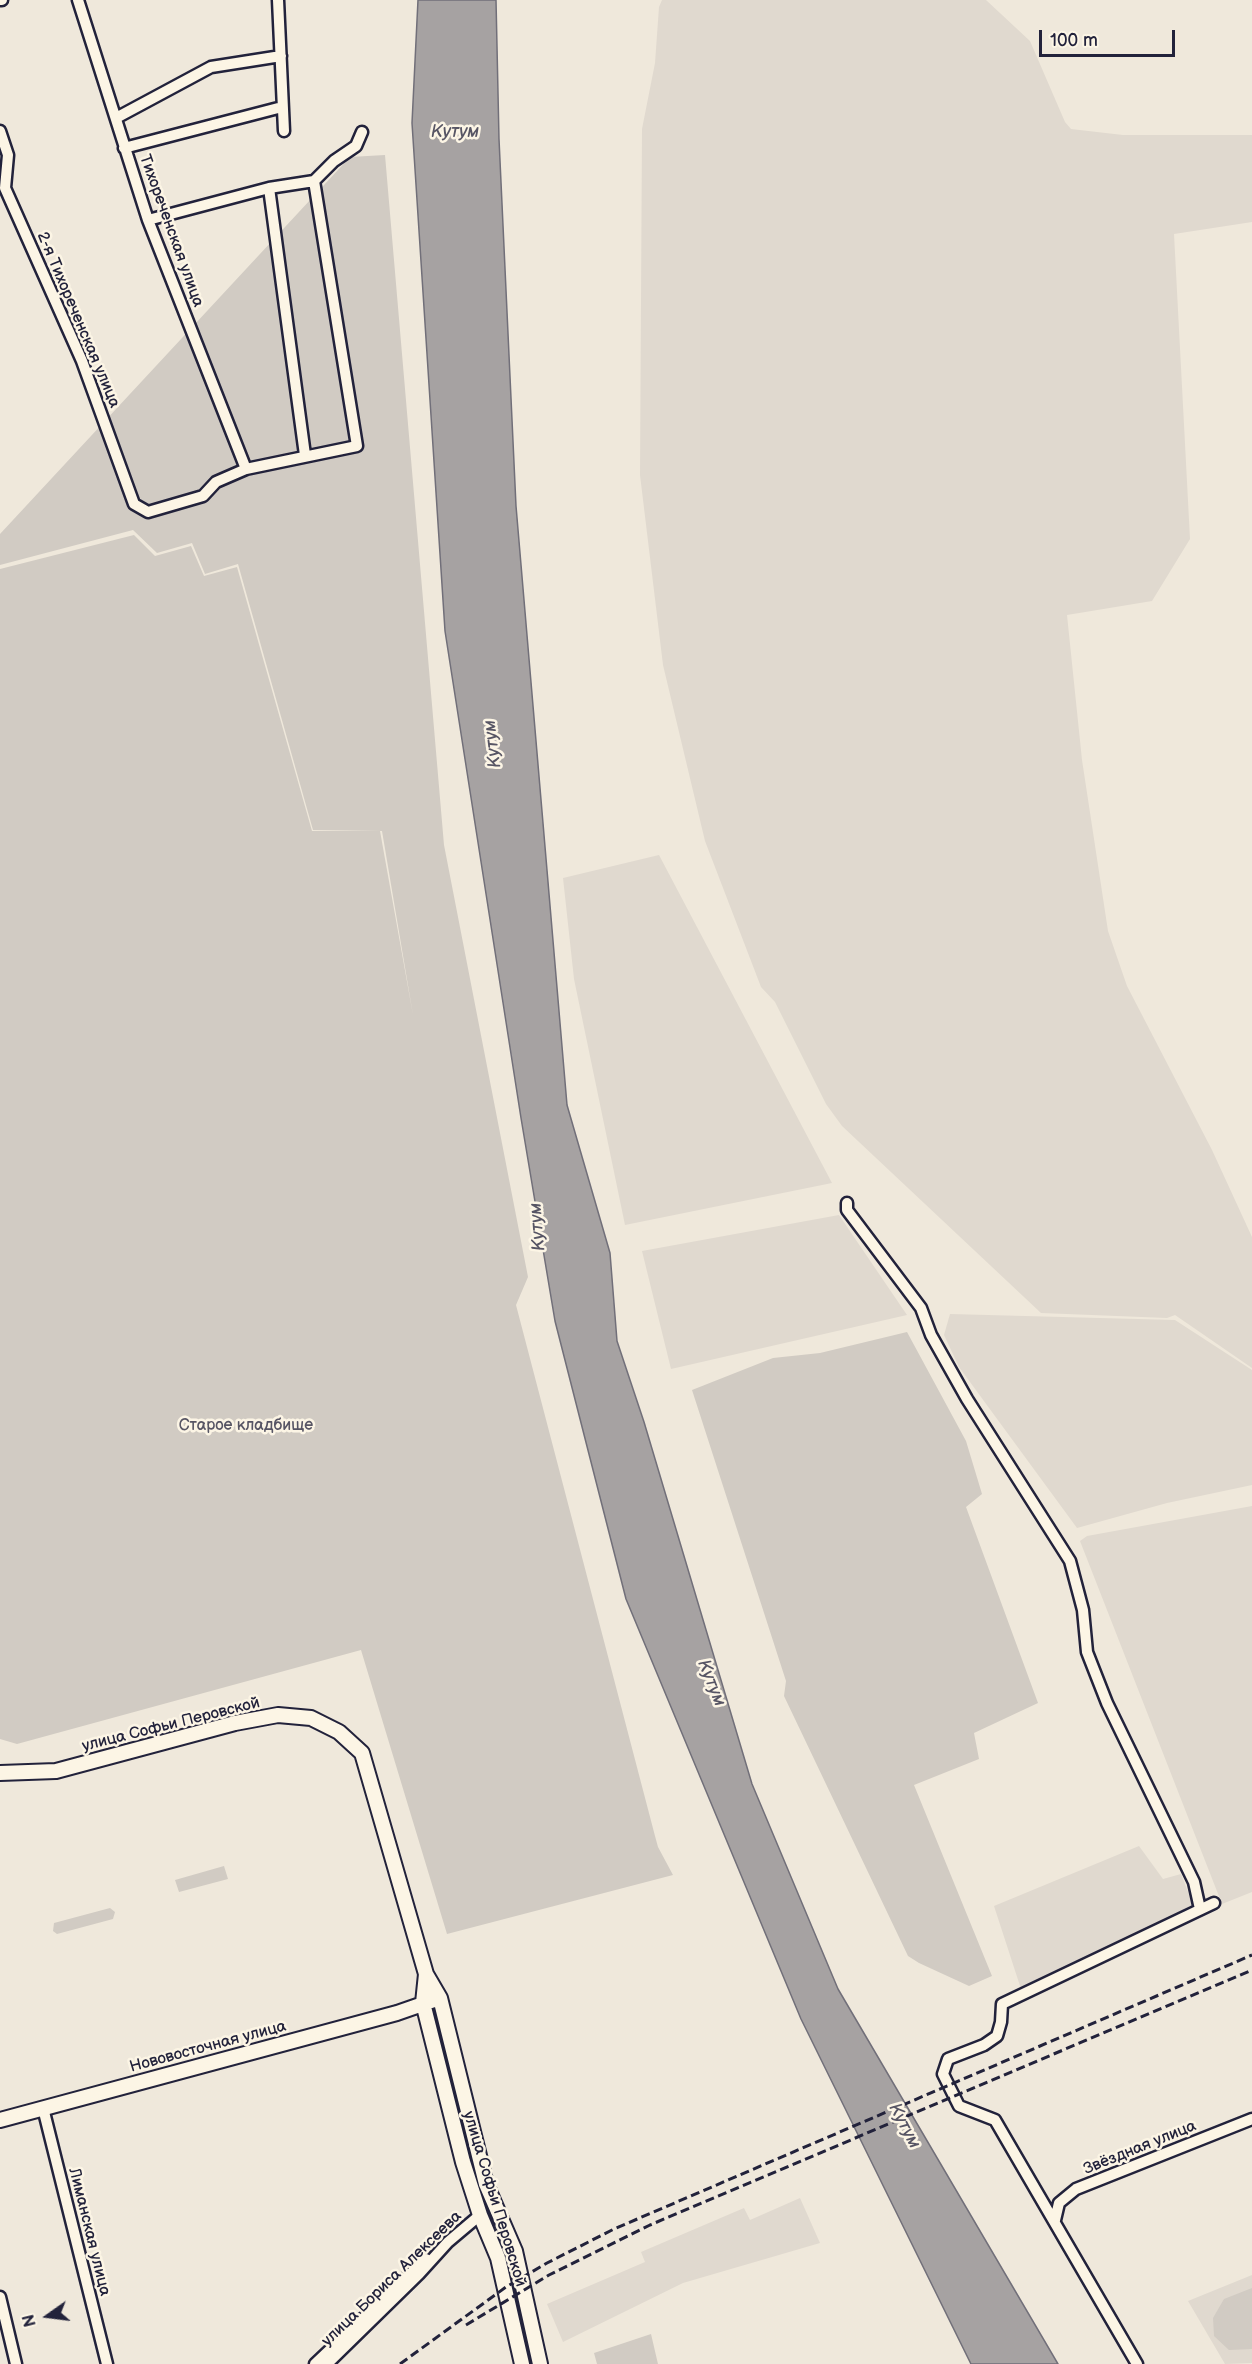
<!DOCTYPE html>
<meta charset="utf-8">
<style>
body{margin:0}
#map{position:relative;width:1252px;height:2364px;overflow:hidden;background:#efe8db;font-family:"Balsamiq Sans",sans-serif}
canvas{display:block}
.north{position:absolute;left:18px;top:2286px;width:60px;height:60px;-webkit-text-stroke:4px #fcf5e5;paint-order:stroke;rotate:256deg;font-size:16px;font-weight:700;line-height:24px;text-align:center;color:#22223b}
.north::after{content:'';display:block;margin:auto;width:21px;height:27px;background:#22223b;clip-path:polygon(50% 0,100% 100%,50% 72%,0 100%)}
.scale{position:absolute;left:1039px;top:30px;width:136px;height:27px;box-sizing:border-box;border:3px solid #22223b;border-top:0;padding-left:8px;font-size:18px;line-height:21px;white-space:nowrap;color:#22223b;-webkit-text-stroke:4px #fcf5e5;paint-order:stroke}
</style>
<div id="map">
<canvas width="1252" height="2364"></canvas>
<div class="north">N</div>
<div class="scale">100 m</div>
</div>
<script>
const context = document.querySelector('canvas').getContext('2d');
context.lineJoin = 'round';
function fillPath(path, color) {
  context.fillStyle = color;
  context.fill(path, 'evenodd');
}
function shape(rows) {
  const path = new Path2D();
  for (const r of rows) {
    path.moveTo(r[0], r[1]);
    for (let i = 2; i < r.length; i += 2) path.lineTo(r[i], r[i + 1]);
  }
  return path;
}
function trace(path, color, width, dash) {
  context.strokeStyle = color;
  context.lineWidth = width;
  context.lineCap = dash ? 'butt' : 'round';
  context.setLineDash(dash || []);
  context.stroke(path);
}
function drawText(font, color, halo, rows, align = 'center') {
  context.font = font + ' "Balsamiq Sans",sans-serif';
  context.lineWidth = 5;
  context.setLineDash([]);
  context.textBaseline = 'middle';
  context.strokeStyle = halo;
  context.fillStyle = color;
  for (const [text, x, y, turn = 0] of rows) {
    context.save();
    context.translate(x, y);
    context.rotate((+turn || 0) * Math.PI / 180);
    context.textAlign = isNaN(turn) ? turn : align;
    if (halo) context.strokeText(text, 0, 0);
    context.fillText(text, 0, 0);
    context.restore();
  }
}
const built = shape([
 [662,0,986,0,1030,41,1065,122,1071,129,1123,135,1252,135,1252,222,1174,234,1190,539,1152,601,1067,615,1082,760,1108,931,1127,986,1212,1150,1252,1237,1252,1368,1175,1315,1167,1318,1041,1313,842,1126,826,1104,775,1002,761,987,705,841,663,665,640,475,642,129,655,63,659,7],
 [659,855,832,1183,625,1225,574,979,563,878],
 [839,1215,907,1315,671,1369,642,1251],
 [950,1314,1175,1320,1252,1370,1252,1485,1167,1503,1077,1528,959,1367,944,1335],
 [1252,1506,1252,1892,1222,1904,1080,1541,1087,1536],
 [1139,1846,1163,1879,1181,1874,1193,1905,1021,1989,994,1906],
 [800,2198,820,2243,683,2283,563,2342,547,2304,645,2262,641,2252,744,2208,750,2220],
 [1252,2275,1252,2363,1225,2364,1188,2301]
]);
const green = shape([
 [385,155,444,845,528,1277,516,1305,655,1836,658,1847,673,1875,447,1934,361,1650,17,1744,0,1739,0,569,134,535,155,556,191,546,204,576,237,567,312,831,380,831,413,1015,382,831,313,830,238,564,205,574,192,543,157,553,133,530,0,565,0,534,350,157],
 [907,1332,966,1441,982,1494,966,1507,1038,1703,974,1733,979,1759,914,1785,992,1976,969,1986,919,1963,908,1956,784,1696,786,1681,692,1390,773,1358,820,1353],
 [224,1866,228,1879,179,1892,175,1880],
 [110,1908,115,1912,113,1919,57,1934,53,1931,54,1923],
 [1252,2288,1252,2349,1229,2350,1214,2336,1213,2318,1224,2299],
 [651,2334,658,2364,597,2364,594,2353]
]);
const water = shape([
 [418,0,496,0,499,139,516,506,567,1105,610,1253,617,1341,644,1422,752,1784,838,1989,1058,2364,971,2364,801,2019,626,1599,555,1321,521,1118,445,631,412,123,418,0]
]);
const minor = shape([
 [0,0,2,0],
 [78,0,148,220,246,469],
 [278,0,284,131],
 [116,118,211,67,281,56],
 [0,131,8,155,5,188,82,361,134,504,148,512,203,496,216,482,246,469,357,446,314,181],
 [124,148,282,107],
 [269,188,305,455],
 [148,220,269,188,314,181,334,161,356,146,362,132],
 [847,1203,847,1210,921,1308,931,1335,967,1399,1070,1561,1083,1610,1087,1652,1107,1703,1194,1882,1200,1909],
 [43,2108,107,2364],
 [1055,2220,1059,2203,1076,2189,1252,2119],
 [0,2297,16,2364],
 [315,2364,426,2259],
 [327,2364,419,2274,448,2242,480,2215],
 [1137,2364,995,2120,959,2106,943,2074,948,2059,984,2045,997,2036,1001,2022,1002,2004,1214,1903]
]);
const major = shape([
 [0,1773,56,1771,235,1723,278,1715,311,1718,339,1732,362,1753,426,1974,440,1998,486,2184,515,2251,540,2364],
 [426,1974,423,2003,463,2162,480,2215,498,2258,522,2364],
 [0,2120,397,2013,440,1998]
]);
const rail = shape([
 [466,2325,549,2275,650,2225,1252,1970],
 [400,2364,506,2287,547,2263,614,2229,1252,1955]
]);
const streetNames = [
 ["Тихореченская улица",171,231,70],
 ["2-я Тихореченская улица",78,320,67],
 ["улица Софьи Перовской",171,1725,-14],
 ["Нововосточная улица",208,2047,-15],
 ["Звёздная улица",1140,2148,-22],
 ["улица Софьи Перовской",494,2199,73],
 ["Лиманская улица",89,2232,76],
 ["улица Бориса Алексеева",392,2279,-44]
];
const parkNames = [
 ["Старое кладбище",246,1426]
];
const waterNames = [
 ["Кутум",455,132],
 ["Кутум",493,744,-97],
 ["Кутум",538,1227,-95],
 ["Кутум",711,1683,68],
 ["Кутум",904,2126,62]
];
fillPath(built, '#e0d9cf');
fillPath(green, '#d1cbc3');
fillPath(water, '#a6a2a2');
trace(water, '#716f79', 1.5);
trace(minor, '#22223b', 15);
trace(major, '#22223b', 18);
trace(minor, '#fcf5e5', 10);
trace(major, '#fcf5e5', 14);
trace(rail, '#22223b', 3, [9, 4.5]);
drawText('16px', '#22223b', '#fcf5e5', streetNames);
drawText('16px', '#575564', '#fcf5e5', parkNames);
drawText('italic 18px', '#575564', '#fcf5e5', waterNames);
</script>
